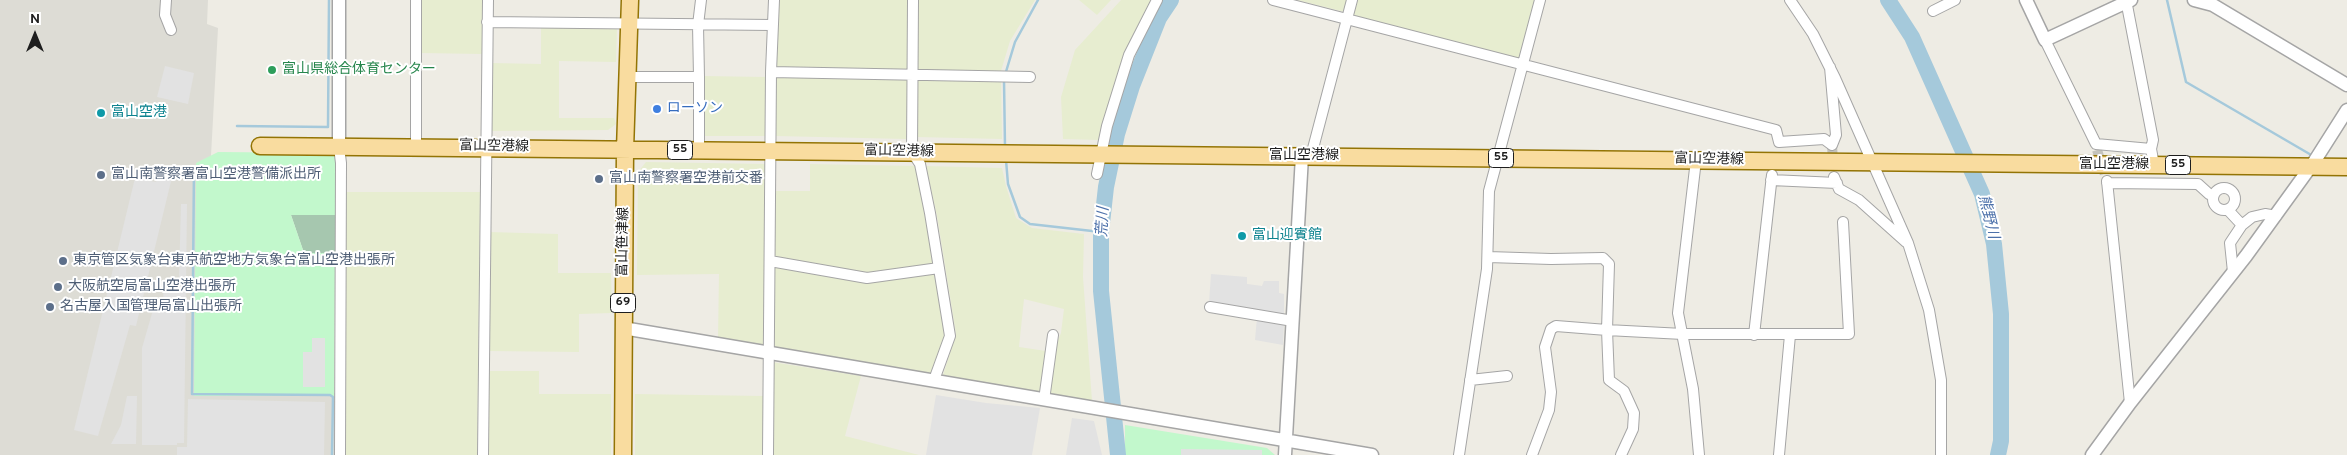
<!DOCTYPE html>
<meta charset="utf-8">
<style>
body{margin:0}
#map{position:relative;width:2347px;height:455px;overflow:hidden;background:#eeece4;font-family:Overpass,sans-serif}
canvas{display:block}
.north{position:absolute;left:10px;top:10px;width:50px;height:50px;-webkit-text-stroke:4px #fff;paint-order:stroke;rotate:0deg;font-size:14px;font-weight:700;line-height:20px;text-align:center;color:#1e1e1e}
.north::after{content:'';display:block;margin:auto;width:18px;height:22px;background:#1e1e1e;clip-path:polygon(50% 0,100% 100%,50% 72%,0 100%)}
</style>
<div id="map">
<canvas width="2347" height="455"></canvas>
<div class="north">N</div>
</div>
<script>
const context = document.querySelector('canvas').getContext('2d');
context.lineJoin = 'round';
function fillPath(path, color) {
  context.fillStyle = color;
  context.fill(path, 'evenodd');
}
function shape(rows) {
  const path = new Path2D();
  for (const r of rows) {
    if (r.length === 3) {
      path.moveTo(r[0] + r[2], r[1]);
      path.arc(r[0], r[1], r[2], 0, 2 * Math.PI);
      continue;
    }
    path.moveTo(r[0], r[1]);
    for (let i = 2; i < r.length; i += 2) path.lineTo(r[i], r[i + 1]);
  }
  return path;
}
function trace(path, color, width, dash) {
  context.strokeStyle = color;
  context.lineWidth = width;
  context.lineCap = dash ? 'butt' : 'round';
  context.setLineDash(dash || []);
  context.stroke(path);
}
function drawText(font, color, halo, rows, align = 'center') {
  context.font = font + ' Overpass,"Noto Sans JP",sans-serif';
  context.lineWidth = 4;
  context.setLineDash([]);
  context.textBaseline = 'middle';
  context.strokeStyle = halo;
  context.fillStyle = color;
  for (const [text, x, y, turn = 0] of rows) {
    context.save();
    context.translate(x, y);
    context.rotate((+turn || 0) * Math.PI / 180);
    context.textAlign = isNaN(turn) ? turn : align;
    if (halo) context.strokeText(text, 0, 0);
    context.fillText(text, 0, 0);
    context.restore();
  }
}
const airport = shape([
 [0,0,208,0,207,24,218,28,198,392,335,393,334,455,0,455]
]);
const farmland = shape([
 [420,0,482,0,482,54,420,53],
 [779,0,909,0,908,70,776,69],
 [917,0,1035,0,1010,41,1001,71,916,71],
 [1079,0,1111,0,1097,15],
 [1121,0,1153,0,1132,39,1115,81,1099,140,1063,139,1061,97,1075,50],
 [1297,0,1348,0,1345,12],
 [1356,0,1535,0,1519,60,1352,16],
 [541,26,617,28,616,62,559,61,559,118,614,118,616,124,608,130,491,131,491,63,541,64],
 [703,76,766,77,766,136,703,136],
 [775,77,908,78,906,139,776,136],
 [917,79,1001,80,1002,139,916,137],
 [646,162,766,164,765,340,763,345,718,338,719,274,637,275,638,172],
 [810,164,916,166,927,217,945,335,931,375,772,348,774,191,810,191],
 [926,166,1002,168,1006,186,1016,218,1032,228,1084,234,1083,277,1092,401,1050,394,1054,349,1061,333,1064,309,1024,299,1019,347,1046,351,1040,392,943,375,956,334,937,216],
 [346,192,480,192,477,455,344,455],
 [489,232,558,234,558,273,611,273,612,313,579,314,579,352,487,351],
 [772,362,861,376,845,436,919,455,771,455],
 [488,371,539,371,539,394,611,394,611,455,488,455],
 [635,394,764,396,763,455,635,455]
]);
const cemetery = shape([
 [291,215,336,215,335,253,304,253]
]);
const park = shape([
 [218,152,332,153,336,156,336,215,291,215,304,253,335,253,334,396,194,396,196,163],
 [1125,425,1267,448,1275,455,1125,455]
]);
const parking = shape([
 [165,66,194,73,188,104,157,97],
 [160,169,173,173,136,326,130,325,98,436,74,430,135,178,156,182],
 [181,204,187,204,184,443,177,443,177,445,142,445,142,348,155,303,163,303,164,280,179,280],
 [1211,274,1247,277,1247,284,1262,286,1264,281,1279,281,1279,293,1284,294,1284,315,1209,303],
 [1257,317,1284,323,1283,345,1255,340],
 [312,338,325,338,325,387,303,387,303,352,312,352],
 [936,395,986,403,1040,408,1032,455,926,455],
 [127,396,137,396,136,444,111,444,121,425],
 [188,399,325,402,324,455,177,455,177,447,187,447],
 [1072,418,1094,421,1102,455,1066,455],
 [1181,449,1262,450,1262,455,1181,455]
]);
const stream = shape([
 [2167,0,2186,82,2313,156],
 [1005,75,1015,42,1038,0],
 [1004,80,1005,147],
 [237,126,328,127,329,0],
 [1006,160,1008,184,1020,217,1030,224,1101,232],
 [194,167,192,394,330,395,333,397,332,455]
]);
const river = shape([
 [1888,0,1912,37,1982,194,1994,244,2001,314,2001,441,1998,455],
 [1118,455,1101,291,1101,232,1106,187,1117,134,1132,86,1159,18,1171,0]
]);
const minorTunnel = shape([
 [1832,145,1834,177],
 [2097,150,2107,181]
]);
const minor = shape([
 [166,0,165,15,171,30],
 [416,0,416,146],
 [913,0,912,152,920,164,930,213,950,336,934,380],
 [1273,0,1776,130,1779,142,1824,139,1832,145,1836,135,1830,67],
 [1790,0,1813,34,1835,78,1908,243,1929,310,1941,380,1941,455],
 [2126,0,2153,140,2151,149],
 [1933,11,1955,0],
 [487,22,772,25],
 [2045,40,2096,144,2151,149,2154,165],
 [771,72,1030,77],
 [627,77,699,77,699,150],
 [699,77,698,25,701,0],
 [339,147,341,163,340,455],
 [1311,156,1352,0],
 [1696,160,1678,313,1693,389,1699,455],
 [1097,174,1107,126,1129,55,1157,0],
 [1834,177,1839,189,1859,200,1906,242],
 [1771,180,1837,183],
 [2107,181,2130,403],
 [2107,183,2198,184,2209,194,2214,195],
 [2224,199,11],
 [2228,210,2242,225],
 [1488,257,1551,259,1603,258,1609,264,1607,330,1683,334,1849,334,1843,222],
 [770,261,867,278,939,268],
 [2233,272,2230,243,2242,225,2252,217,2265,214,2276,216],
 [1210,307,1293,321],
 [1754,335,1772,175],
 [1470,380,1507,376],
 [1044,400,1053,335],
 [483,455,488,0],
 [768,455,771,72,774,0],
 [1459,455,1487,269,1489,191,1540,0],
 [1532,455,1549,410,1551,392,1545,347,1551,329,1556,326,1607,330,1609,380,1624,391,1634,413,1633,429,1621,455],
 [1779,455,1790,335]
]);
const tertiary = shape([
 [339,0,339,147],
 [2026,0,2045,40,2131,0],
 [2194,0,2213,5,2347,85],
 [623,328,1372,455],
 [1285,455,1302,156],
 [2092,455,2130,403,2246,256,2314,162,2347,110]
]);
const primary = shape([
 [260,146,2347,167],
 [623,455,625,150,630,0]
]);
const markers = [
 [272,70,5,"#2e9e5b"],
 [657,109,5,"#3f7fe0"],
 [101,113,5,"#0f9aa8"],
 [101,175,5,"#5c6f8a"],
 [599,179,5,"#5c6f8a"],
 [1242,236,5,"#0f9aa8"],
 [63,261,5,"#5c6f8a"],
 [58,287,5,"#5c6f8a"],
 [50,307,5,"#5c6f8a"]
];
const shields = [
 [680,150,25],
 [1501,158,25],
 [2178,165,25],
 [623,303,25]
];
const shieldNames = [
 ["55",680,150],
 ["55",1501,158],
 ["55",2178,165],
 ["69",623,303]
];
const leisureNames = [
 ["富山県総合体育センター",282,70]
];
const shopNames = [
 ["ローソン",667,109]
];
const cultureNames = [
 ["富山空港",111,113],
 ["富山迎賓館",1252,236]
];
const streetNames = [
 ["富山空港線",494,147,1],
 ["富山空港線",899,152,1],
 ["富山空港線",1304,156],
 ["富山空港線",1709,160,1],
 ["富山空港線",2114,165],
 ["富山笹津線",624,242,-89]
];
const serviceNames = [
 ["富山南警察署富山空港警備派出所",111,175],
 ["富山南警察署空港前交番",609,179],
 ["東京管区気象台東京航空地方気象台富山空港出張所",73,261],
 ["大阪航空局富山空港出張所",68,287],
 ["名古屋入国管理局富山出張所",60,307]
];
const waterNames = [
 ["熊野川",1987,217,76],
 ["荒川",1104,222,-87]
];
fillPath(airport, '#dddcd5');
fillPath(farmland, '#e7edd0');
fillPath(cemetery, '#a6c7af');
fillPath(park, '#c2f8cc');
fillPath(parking, '#e2e2e2');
trace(stream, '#a5c9db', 2.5);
trace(river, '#a5c9db', 16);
trace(minorTunnel, '#c4c3bc', 10, [10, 5]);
trace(minor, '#a5a5a5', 12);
trace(tertiary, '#a5a5a5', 15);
trace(primary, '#937405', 19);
trace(minor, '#fff', 10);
trace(tertiary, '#fff', 12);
trace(primary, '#f9dc9f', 16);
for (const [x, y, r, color] of markers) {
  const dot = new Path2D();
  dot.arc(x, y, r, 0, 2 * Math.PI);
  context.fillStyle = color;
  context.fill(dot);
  trace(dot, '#fff', 2);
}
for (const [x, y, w] of shields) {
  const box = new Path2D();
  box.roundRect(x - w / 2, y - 9.5, w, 19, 4);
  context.fillStyle = '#fff';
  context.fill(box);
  trace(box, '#1e1e1e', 1);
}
drawText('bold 12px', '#1e1e1e', null, shieldNames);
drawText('14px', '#27864d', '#fff', leisureNames, 'left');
drawText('14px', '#366cbe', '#fff', shopNames, 'left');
drawText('14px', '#0d838f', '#fff', cultureNames, 'left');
drawText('14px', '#1e1e1e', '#fff', streetNames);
drawText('14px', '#4e5e75', '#fff', serviceNames, 'left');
drawText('italic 15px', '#4d71aa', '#fff', waterNames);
</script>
